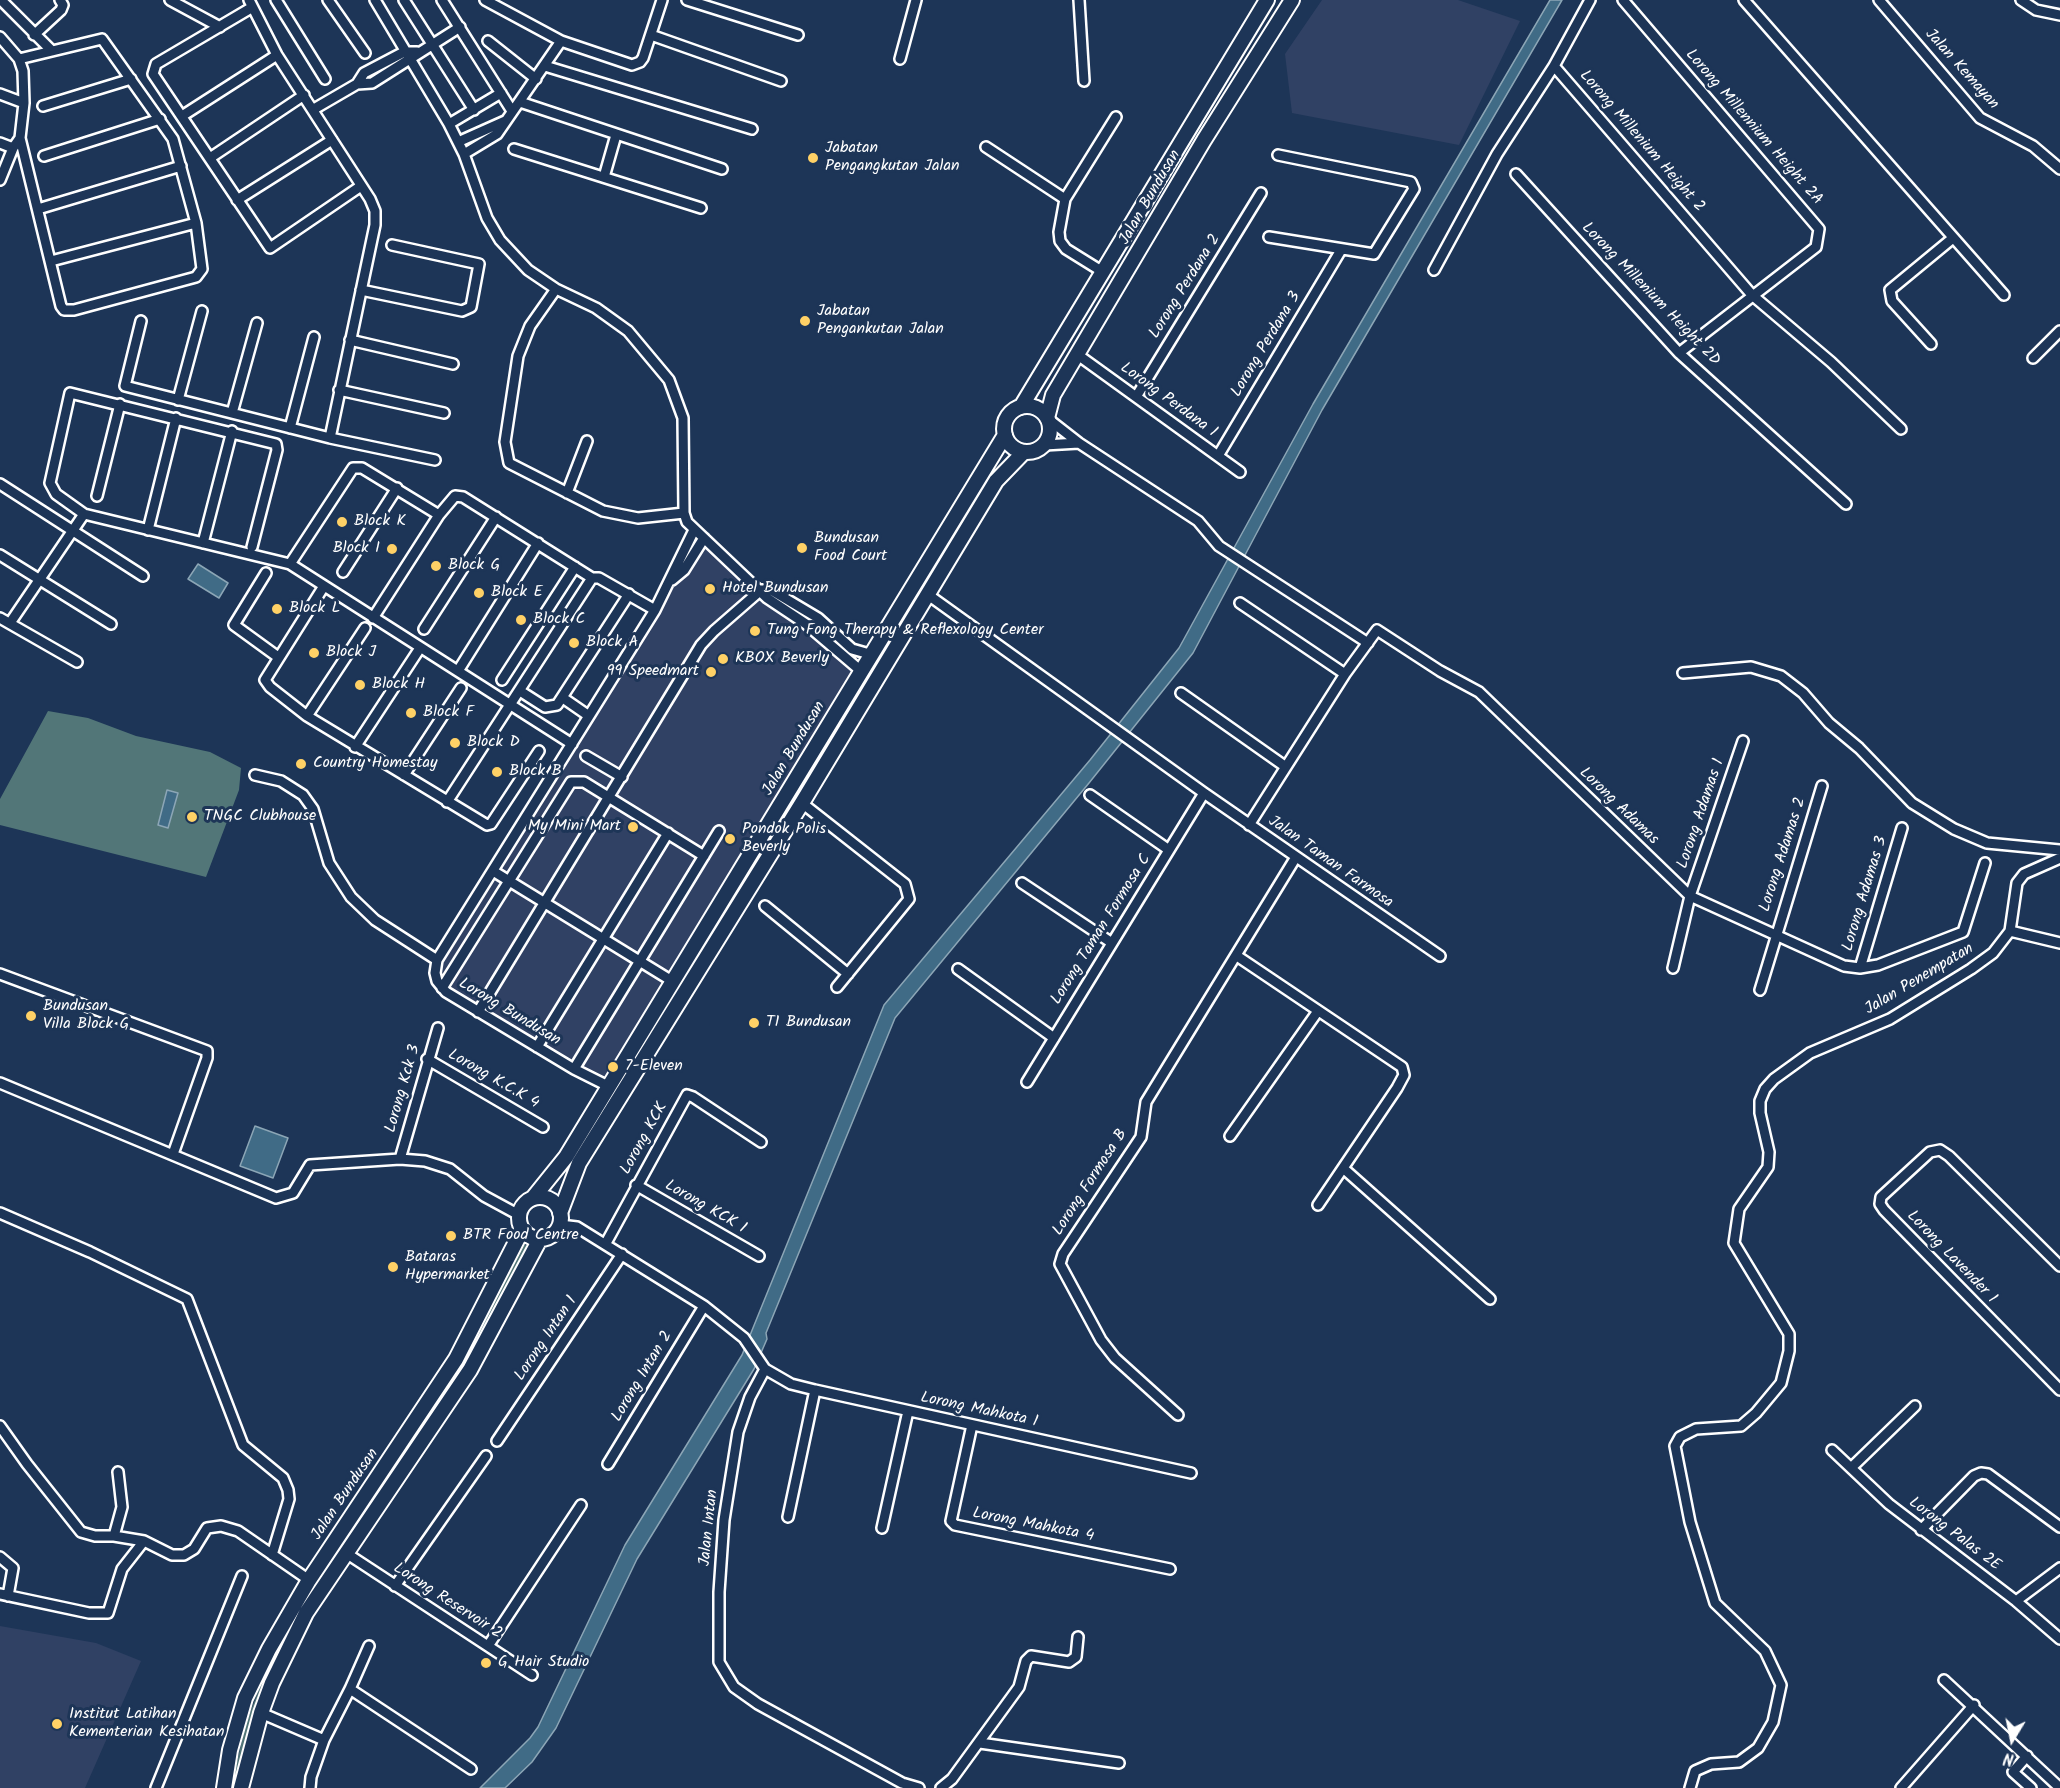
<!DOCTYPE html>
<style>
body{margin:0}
#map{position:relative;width:2060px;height:1788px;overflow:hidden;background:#1d3557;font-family:Kalam,sans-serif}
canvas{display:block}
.north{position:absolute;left:1982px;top:1710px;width:60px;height:60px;-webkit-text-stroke:4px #1d3557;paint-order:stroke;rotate:190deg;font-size:16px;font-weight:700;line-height:24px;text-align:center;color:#fff}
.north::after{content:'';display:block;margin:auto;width:21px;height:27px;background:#fff;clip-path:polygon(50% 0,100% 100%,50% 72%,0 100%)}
</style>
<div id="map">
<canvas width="2060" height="1788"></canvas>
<div class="north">N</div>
</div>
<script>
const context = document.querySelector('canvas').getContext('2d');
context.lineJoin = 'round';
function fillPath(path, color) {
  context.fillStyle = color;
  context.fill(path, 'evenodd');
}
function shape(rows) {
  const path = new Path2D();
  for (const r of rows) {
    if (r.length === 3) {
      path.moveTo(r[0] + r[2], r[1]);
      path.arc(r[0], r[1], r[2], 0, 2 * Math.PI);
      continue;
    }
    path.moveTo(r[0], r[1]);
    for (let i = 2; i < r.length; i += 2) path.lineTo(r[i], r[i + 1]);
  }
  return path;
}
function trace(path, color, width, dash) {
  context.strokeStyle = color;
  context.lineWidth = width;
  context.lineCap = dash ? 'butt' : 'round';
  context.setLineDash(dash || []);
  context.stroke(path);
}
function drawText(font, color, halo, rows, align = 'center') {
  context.font = font + ' Kalam,sans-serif';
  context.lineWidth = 6;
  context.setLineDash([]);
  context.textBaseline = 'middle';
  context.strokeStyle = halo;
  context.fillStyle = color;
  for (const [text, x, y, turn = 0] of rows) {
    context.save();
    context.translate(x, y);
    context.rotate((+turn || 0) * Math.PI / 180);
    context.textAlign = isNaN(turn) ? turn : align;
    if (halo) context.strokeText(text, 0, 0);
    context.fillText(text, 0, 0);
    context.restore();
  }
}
const built = shape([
 [1322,0,1458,0,1520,21,1459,145,1292,113,1285,54],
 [698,538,861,671,608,1086,442,988,437,960],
 [0,1626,96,1643,141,1661,85,1788,0,1788]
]);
const green = shape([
 [48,711,88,718,136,736,210,752,241,768,239,790,206,877,0,825,0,799],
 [519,1241,530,1248,514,1270,470,1351,291,1627,261,1691,234,1788,231,1788,246,1723,271,1659,287,1625,467,1350,504,1281]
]);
const water = shape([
 [1550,0,1562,0,1322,410,1193,653,1089,783,895,1018,766,1333,767,1339,754,1369,637,1559,556,1728,532,1762,505,1788,480,1788,530,1738,538,1727,625,1545,742,1355,884,1005,1090,760,1179,648,1313,404,1550,0],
 [198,564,228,583,219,598,188,579,198,564],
 [167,790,178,793,168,828,158,825,167,790],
 [255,1126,288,1138,273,1178,240,1166,255,1126]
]);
const street = shape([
 [1,0,52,51],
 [170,0,220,27],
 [249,0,277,55,370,199,375,211,375,225,330,438],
 [276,0,325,79],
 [328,0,365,53],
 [375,0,449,124,464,154,487,218,500,240,528,270,556,289,596,308,628,331,669,380,683,418,684,513,687,522,767,598,806,624,861,671],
 [404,0,474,110],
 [442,0,512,111],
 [485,0,561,41,632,65,640,62,643,58,662,0],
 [687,0,798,35],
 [1079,0,1084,81],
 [1590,0,1554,66,1752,295,1831,362,1901,429],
 [1623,0,1819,229,1816,247,1679,353],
 [1744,0,2004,295],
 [1879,0,1980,118,2033,146,2060,169],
 [2021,0,2036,10,2060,15],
 [251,8,156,64,153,74,270,248,361,186],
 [34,35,61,10,63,5,60,0],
 [651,35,781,81],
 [0,37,19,59,23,71,24,103,20,138,61,306,64,310,74,310,196,277,202,269,196,223,173,139,102,39,19,59],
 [488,41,536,79],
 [900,59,916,0],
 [545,66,752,129],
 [357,84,372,83,460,27],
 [0,94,24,103],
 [520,102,722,169],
 [43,106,131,79],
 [314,109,357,84,364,73,404,52,417,52],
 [182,116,277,55],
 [449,124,501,93],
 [458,142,505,121],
 [0,143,13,148],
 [986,147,1065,199],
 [514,149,701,208],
 [464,154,497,134,561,41],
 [44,156,160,119],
 [210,158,304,95],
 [1516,174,1679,353,1846,504],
 [604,177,616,135],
 [0,180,13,148,20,138],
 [237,200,332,140],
 [38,209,181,166],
 [1269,237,1374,254,1414,189,1411,182,1278,155],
 [51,261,196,223],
 [1434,270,1497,154,1554,66],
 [1103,272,1066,249,1060,241,1059,232,1065,199,1116,117],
 [556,289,530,326,518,356,505,442,509,463,603,511,638,518,684,513],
 [361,290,462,311,471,307,479,264,392,245],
 [141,321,125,386,330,438,435,460],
 [350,340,453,364],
 [1931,344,1892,301,1890,290,1953,238],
 [1078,355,1240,472],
 [2033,358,2060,331],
 [339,390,444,413],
 [1136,397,1261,193],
 [178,400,202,311],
 [232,413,257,323],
 [1047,418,1079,443,1198,521,1219,546,1368,643],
 [290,428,314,337],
 [1044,445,1079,443],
 [1218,456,1341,250],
 [0,484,143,576],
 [567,493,587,441],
 [97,496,120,404],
 [148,530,176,418],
 [203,543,232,431],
 [252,547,277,450,276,444,70,393,50,483,56,494,84,514,290,564,572,744],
 [0,555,111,624],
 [290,564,353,468,362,468,439,515],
 [343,572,397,488],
 [266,573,234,625,278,657],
 [672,580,684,570,704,538],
 [324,586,265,680,270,687,307,716,487,825,491,824,539,751],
 [927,594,1204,793,1440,956],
 [1240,603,1345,674],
 [0,618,77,662],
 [373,618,439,515,455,496,463,497,592,578],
 [10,623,84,514],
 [424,629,496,517],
 [458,671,538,543],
 [1683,673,1751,667,1781,676,1803,693,1829,723,1859,748,1912,803,1954,829,1987,843,2060,850],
 [502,680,575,567],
 [520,691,545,707,557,705,629,594],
 [1181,693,1286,767],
 [563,698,589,716],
 [307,716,365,628],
 [355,747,420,648],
 [586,756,622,777],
 [255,775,281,781,303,795,313,809,329,863,351,897,375,920,437,960],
 [404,775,461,688],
 [1090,795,1169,850],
 [447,802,592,578,599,578,655,610],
 [802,803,905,884,909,899,837,987],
 [1249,825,1345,674,1377,630,1440,671,1479,692,1690,896,1844,966,1860,968,1878,965,1963,932,1985,863],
 [493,871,672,981],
 [1022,883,1112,943],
 [765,906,848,974],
 [2010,931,2060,943],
 [1237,956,1402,1067,1404,1075,1397,1088,1318,1205],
 [1673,968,1690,896,1743,741],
 [1860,968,1902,828],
 [958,969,1054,1038],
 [0,974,207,1051,207,1058,173,1154],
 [442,988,571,782,584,782,704,856],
 [1760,990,1822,786],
 [478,1012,701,645,714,631,761,590,771,590,818,618,852,649,873,655],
 [537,1047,668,833],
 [427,1059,543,1127],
 [574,1069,719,831],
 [1027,1082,1204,793],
 [0,1083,276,1198,293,1193,310,1165,400,1159,425,1161,450,1169,484,1196,519,1215],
 [608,1086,574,1069,446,992,437,981,435,973,437,960,655,610,694,530],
 [1230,1136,1318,1011],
 [400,1159,438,1028],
 [1343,1168,1490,1299],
 [636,1185,759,1256],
 [0,1213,90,1252,187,1299,243,1445,283,1478,288,1490,289,1499,272,1555],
 [560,1225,577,1227,704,1306,744,1338,765,1369,750,1397,738,1432,724,1520,719,1592,719,1662,734,1687,758,1704,902,1783,919,1788],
 [606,1243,687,1095,693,1097,761,1142],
 [2060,1266,1949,1156,1940,1150,1930,1152,1881,1197,1880,1204,1884,1210,2060,1390],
 [765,1369,791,1384,815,1390,1191,1473],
 [1178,1415,1115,1358,1101,1340,1060,1264,1063,1254,1141,1137,1146,1102,1296,857],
 [972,1425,951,1521,955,1525,1170,1569],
 [0,1426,27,1464,81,1532,95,1536,114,1536,144,1541,172,1555,184,1555,194,1549,207,1528,221,1526,238,1531,309,1580],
 [497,1441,622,1254],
 [1832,1450,1889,1504,2016,1601,2060,1639],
 [608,1464,704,1306],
 [1852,1467,1915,1406],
 [788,1517,815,1390],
 [882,1528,908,1411],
 [1921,1530,1974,1476,1981,1473,1988,1474,2060,1527],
 [114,1536,122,1507,118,1472],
 [346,1553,532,1675],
 [0,1557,13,1568,8,1596],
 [395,1586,486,1456],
 [0,1594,89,1613,108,1613,122,1569,144,1541],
 [2016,1601,2060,1568],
 [488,1646,581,1505],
 [1944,1680,2060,1788],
 [350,1689,471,1769],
 [261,1713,324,1740],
 [980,1743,1119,1763],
 [2027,1756,2013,1772,2031,1788],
 [156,1788,242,1576],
 [310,1788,311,1777,324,1740,350,1689,369,1646],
 [941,1788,952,1779,1019,1687,1026,1661,1031,1656,1069,1662,1076,1657,1078,1637],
 [1690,1788,1695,1771,1711,1764,1739,1762,1758,1748,1773,1722,1781,1685,1765,1651,1715,1603,1690,1522,1675,1446,1680,1437,1696,1429,1741,1426,1756,1413,1781,1383,1789,1351,1789,1334,1734,1243,1739,1209,1768,1167,1769,1152,1760,1113,1760,1101,1765,1089,1774,1079,1810,1053,1890,1019,1971,969,1993,953,2010,931,2017,883,2024,874,2060,858],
 [1901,1788,1974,1705]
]);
const secondary = shape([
 [1027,429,23],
 [1021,407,1267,0],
 [1047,418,1053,395,1204,140,1292,0],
 [540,1218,21],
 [533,1198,566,1157,1005,435],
 [560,1213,579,1163,802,803,996,481,1024,452],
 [224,1788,230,1750,245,1698,269,1649,309,1580,456,1359,522,1230],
 [241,1788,261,1713,272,1683,306,1613,470,1370,540,1239]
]);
const markers = [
 [813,158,6,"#ffd166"],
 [805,321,6,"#ffd166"],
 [342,522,6,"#ffd166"],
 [802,548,6,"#ffd166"],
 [392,549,6,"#ffd166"],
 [436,566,6,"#ffd166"],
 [710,589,6,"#ffd166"],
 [479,593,6,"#ffd166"],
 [277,609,6,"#ffd166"],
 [521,620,6,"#ffd166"],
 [755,631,6,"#ffd166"],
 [574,643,6,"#ffd166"],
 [314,653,6,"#ffd166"],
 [723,659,6,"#ffd166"],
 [711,672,6,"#ffd166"],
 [360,685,6,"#ffd166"],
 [411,713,6,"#ffd166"],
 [455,743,6,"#ffd166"],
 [301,764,6,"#ffd166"],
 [497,772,6,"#ffd166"],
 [192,817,6,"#ffd166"],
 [633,827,6,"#ffd166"],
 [730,839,6,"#ffd166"],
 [31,1016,6,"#ffd166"],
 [754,1023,6,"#ffd166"],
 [613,1067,6,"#ffd166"],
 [451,1236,6,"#ffd166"],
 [393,1267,6,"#ffd166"],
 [486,1663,6,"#ffd166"],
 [57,1724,6,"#ffd166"]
];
const streetNames = [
 ["Jalan Kemayan",1961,70,48],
 ["Lorong Millennium Height 2A",1753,128,49],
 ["Lorong Millenium Height 2",1641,142,49],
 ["Jalan Bundusan",1151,198,-60],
 ["Lorong Perdana 2",1186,287,-58],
 ["Lorong Millenium Height 2D",1650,295,46],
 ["Lorong Perdana 3",1267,345,-59],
 ["Lorong Perdana 1",1168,401,36],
 ["Jalan Bundusan",795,749,-59],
 ["Lorong Adamas",1618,807,44],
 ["Lorong Adamas 1",1702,814,-71],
 ["Lorong Adamas 2",1784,855,-72],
 ["Jalan Taman Farmosa",1330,863,35],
 ["Lorong Adamas 3",1866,894,-73],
 ["Lorong Taman Formosa C",1102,930,-58],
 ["Jalan Penempatan",1920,980,-31],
 ["Lorong Bundusan",509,1013,31],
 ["Lorong K.C.K 4",493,1080,30],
 ["Lorong Kck 3",404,1089,-74],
 ["Lorong KCK",645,1139,-61],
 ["Lorong Formosa B",1091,1183,-57],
 ["Lorong KCK 1",705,1208,30],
 ["Lorong Lavender 1",1951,1258,46],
 ["Lorong Intan 1",547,1339,-56],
 ["Lorong Intan 2",643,1377,-59],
 ["Lorong Mahkota 1",979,1411,12],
 ["Jalan Bundusan",346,1495,-56],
 ["Lorong Mahkota 4",1033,1526,11],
 ["Jalan Intan",710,1528,-84],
 ["Lorong Palas 2E",1954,1535,37],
 ["Lorong Reservoir 2",447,1602,33]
];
const poiNames = [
 ["Jabatan",825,149],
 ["Pengangkutan Jalan",825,167],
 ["Jabatan",817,312],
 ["Pengankutan Jalan",817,330],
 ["Block K",354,522],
 ["Bundusan",814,539],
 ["Food Court",814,557],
 ["Block I",380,549,"right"],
 ["Block G",448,566],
 ["Hotel Bundusan",722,589],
 ["Block E",491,593],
 ["Block L",289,609],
 ["Block C",533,620],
 ["Tung Fong Therapy & Reflexology Center",767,631],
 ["Block A",586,643],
 ["Block J",326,653],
 ["KBOX Beverly",735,659],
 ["99 Speedmart",699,672,"right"],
 ["Block H",372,685],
 ["Block F",423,713],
 ["Block D",467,743],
 ["Country Homestay",313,764],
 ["Block B",509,772],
 ["TNGC Clubhouse",204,817],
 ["My Mini Mart",621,827,"right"],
 ["Pondok Polis",742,830],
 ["Beverly",742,848],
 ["Bundusan",43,1007],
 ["Villa Block G",43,1025],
 ["T1 Bundusan",766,1023],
 ["7-Eleven",625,1067],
 ["BTR Food Centre",463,1236],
 ["Bataras",405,1258],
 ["Hypermarket",405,1276],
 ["G Hair Studio",498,1663],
 ["Institut Latihan",69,1715],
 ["Kementerian Kesihatan",69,1733]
];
fillPath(built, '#304164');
fillPath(green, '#527678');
fillPath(water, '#406b86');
trace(water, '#8ca6b6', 1.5);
trace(street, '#fff', 14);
trace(secondary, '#fff', 18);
trace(street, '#1d3557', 9);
trace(secondary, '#1d3557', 14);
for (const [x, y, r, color] of markers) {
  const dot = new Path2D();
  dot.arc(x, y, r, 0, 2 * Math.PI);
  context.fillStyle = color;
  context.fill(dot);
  trace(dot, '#1d3557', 2);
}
drawText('16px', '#fff', '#1d3557', streetNames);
drawText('16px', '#fff', '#1d3557', poiNames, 'left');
</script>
